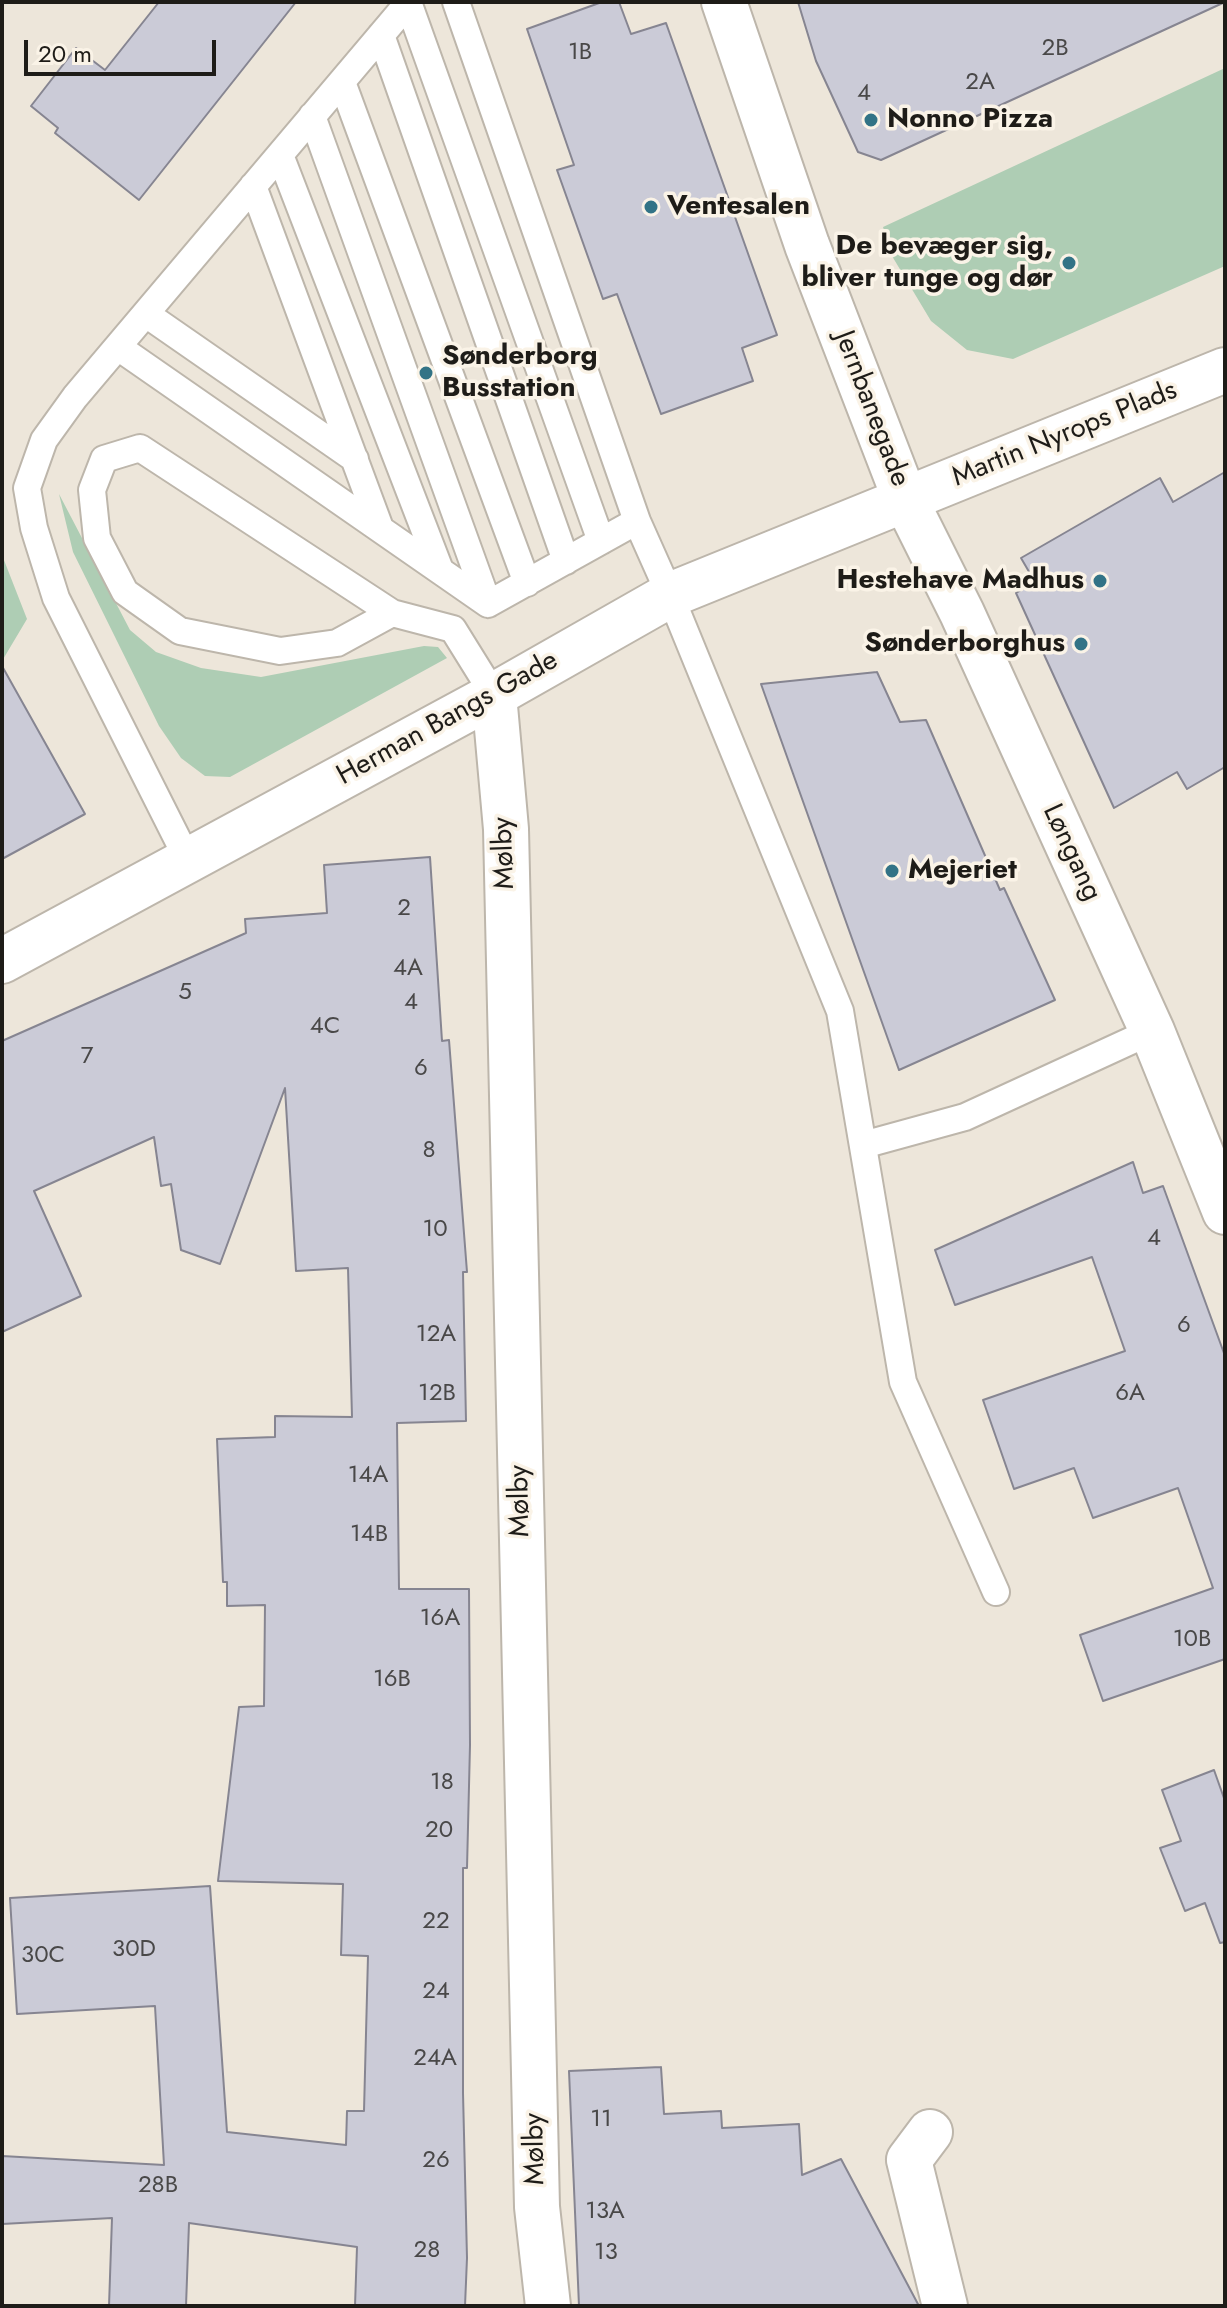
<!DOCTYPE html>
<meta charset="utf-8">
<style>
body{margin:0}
#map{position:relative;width:1227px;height:2308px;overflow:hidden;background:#ede6da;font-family:Jost,sans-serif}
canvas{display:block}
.frame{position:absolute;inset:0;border:4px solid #1e1c18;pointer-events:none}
.scale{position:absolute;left:24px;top:40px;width:192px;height:36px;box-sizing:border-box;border:4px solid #1e1c18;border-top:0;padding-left:10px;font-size:24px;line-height:28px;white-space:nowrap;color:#1e1c18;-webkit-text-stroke:6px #faf3e7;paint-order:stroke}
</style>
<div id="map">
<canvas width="1227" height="2308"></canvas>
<div class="frame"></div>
<div class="scale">20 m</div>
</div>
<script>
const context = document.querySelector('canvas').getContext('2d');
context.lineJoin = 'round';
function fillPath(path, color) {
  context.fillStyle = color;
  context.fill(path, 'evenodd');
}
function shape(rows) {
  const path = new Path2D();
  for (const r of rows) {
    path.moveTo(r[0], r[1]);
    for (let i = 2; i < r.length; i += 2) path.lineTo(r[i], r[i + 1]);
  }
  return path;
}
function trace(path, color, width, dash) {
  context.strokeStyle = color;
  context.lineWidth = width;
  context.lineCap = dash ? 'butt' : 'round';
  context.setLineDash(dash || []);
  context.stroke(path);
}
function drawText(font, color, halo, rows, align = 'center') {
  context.font = font + ' Jost,sans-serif';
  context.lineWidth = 7;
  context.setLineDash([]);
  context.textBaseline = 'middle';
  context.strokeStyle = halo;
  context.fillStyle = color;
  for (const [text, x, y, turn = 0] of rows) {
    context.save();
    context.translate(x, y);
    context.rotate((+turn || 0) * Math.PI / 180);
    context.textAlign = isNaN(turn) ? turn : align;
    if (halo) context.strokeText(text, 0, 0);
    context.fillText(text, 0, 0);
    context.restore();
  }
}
const green = shape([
 [1225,68,1225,266,1013,359,967,350,931,321,892,256,883,227],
 [59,494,130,630,156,652,201,668,261,677,424,646,438,647,447,658,230,777,205,776,181,758,159,726,73,552],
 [2,555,27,619,2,661]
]);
const building = shape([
 [159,2,296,2,139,200,55,133,58,128,31,106,76,48,105,70,159,2],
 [602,2,619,2,631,34,666,23,777,335,742,348,753,381,661,414,617,294,603,299,557,170,574,165,527,29,602,2],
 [798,2,1225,2,881,160,858,152,816,61,798,2],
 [1225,472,1225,767,1187,789,1177,772,1114,808,1016,593,1035,582,1021,558,1160,478,1173,502,1225,472],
 [2,666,85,814,2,859,2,666],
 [877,672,900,722,926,720,1000,890,1004,888,1055,1000,899,1070,761,684,877,672],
 [430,857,442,1041,449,1040,467,1272,463,1272,466,1421,397,1423,399,1589,469,1589,470,1745,467,1868,463,1868,463,2093,467,2258,465,2306,355,2306,357,2247,189,2223,186,2306,109,2306,112,2218,2,2224,2,2156,164,2165,155,2006,17,2014,10,1898,210,1886,227,2132,346,2145,347,2111,364,2111,368,1956,341,1955,343,1884,218,1881,239,1707,264,1706,265,1605,227,1606,227,1582,223,1582,217,1439,275,1437,275,1416,352,1417,348,1268,296,1271,285,1088,220,1264,181,1250,171,1184,161,1186,154,1137,34,1191,81,1296,2,1332,2,1041,246,933,245,919,327,913,324,865,430,857],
 [1133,1162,1143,1193,1163,1186,1225,1356,1225,1659,1103,1701,1080,1635,1213,1588,1178,1488,1093,1518,1074,1468,1014,1489,983,1400,1125,1351,1092,1257,955,1305,935,1250,1133,1162],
 [1214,1770,1225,1801,1225,1942,1220,1943,1205,1903,1185,1911,1160,1848,1181,1841,1162,1790,1214,1770],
 [661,2067,664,2114,721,2111,722,2128,799,2124,802,2175,841,2159,919,2306,579,2306,569,2071,661,2067]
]);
const lane = shape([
 [408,2,601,541],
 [456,2,637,521,670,595,840,1011,903,1382,996,1592],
 [381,35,566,561],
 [342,82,527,583],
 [312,116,488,604],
 [280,155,440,570],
 [253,186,380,528],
 [146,314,355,459],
 [118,347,488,604,637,521],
 [392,613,337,643,280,651,180,631,125,592,97,538,92,490,104,459,140,448,392,613,453,629,494,695],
 [188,860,56,598,34,528,27,488,44,440,75,397,409,2],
 [863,1145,965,1117,1152,1031]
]);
const street = shape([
 [494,695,506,829,537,2207,548,2306],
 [930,2132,909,2160,945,2306]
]);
const secondary = shape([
 [724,2,807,245,905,499,962,613,1152,1031,1225,1212],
 [2,961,494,695,670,595,1225,370]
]);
const markers = [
 [871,120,8,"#327386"],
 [651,207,8,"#327386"],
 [1069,263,8,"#327386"],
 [426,373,8,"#327386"],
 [1100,581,8,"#327386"],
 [1081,644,8,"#327386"],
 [892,871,8,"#327386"]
];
const numberNames = [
 ["2B",1055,49],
 ["1B",580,53],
 ["2A",980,83],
 ["4",864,94],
 ["2",404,909],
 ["4A",408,969],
 ["5",185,993],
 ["4",411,1003],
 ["4C",325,1027],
 ["7",87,1057],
 ["6",421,1069],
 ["8",429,1151],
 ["10",435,1230],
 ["4",1154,1239],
 ["6",1184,1326],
 ["12A",436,1335],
 ["12B",437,1394],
 ["6A",1130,1394],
 ["14A",368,1476],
 ["14B",369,1535],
 ["16A",440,1619],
 ["10B",1192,1640],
 ["16B",392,1680],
 ["18",442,1783],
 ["20",439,1831],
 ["22",436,1922],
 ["30D",134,1950],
 ["30C",43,1956],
 ["24",436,1992],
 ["24A",435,2059],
 ["11",601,2120],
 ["26",436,2161],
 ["28B",158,2186],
 ["13A",605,2212],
 ["28",427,2251],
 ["13",606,2253]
];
const poiNames = [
 ["Nonno Pizza",887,120],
 ["Ventesalen",667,207],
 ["De bevæger sig,",1053,247,"right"],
 ["bliver tunge og dør",1053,279,"right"],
 ["Sønderborg",442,357],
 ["Busstation",442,389],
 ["Hestehave Madhus",1084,581,"right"],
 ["Sønderborghus",1065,644,"right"],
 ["Mejeriet",908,871]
];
const streetNames = [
 ["Jernbanegade",871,409,69],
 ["Martin Nyrops Plads",1065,435,-22],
 ["Herman Bangs Gade",448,719,-29],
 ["Mølby",505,853,-92],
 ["Løngang",1071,853,65],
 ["Mølby",521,1501,-91],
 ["Mølby",536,2149,-91]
];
fillPath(green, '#aecdb4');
fillPath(building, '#cbcbd7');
trace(building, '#868591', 2);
trace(lane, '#bdb6ab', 30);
trace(street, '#bdb6ab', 48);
trace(secondary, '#bdb6ab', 48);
trace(lane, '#fff', 26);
trace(street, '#fff', 44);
trace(secondary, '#fff', 44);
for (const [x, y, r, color] of markers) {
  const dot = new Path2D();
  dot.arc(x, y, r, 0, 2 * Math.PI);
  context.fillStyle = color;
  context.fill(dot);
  trace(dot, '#faf3e7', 3);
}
drawText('24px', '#494848', null, numberNames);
drawText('bold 28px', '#1e1c18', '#faf3e7', poiNames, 'left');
drawText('28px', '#1e1c18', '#faf3e7', streetNames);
</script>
